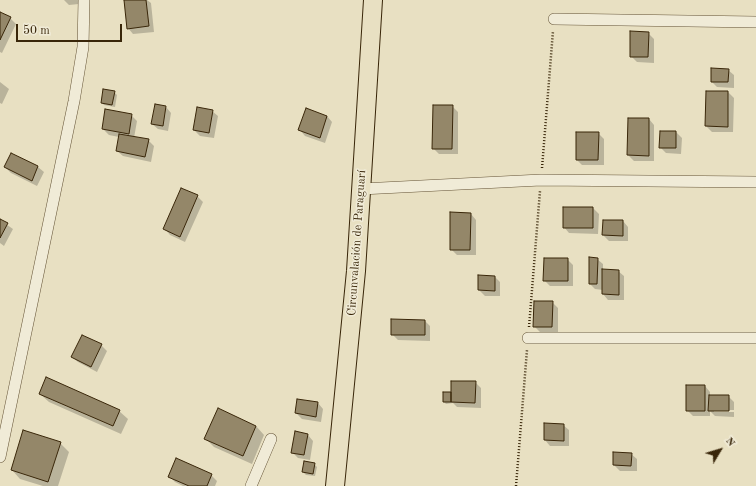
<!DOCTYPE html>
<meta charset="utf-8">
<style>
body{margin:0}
#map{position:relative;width:756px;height:486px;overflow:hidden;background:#e8e0c2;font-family:"Old Standard TT",serif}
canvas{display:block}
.north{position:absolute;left:700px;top:430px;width:40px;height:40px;-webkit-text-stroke:3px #f0ebd7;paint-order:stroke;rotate:52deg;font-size:11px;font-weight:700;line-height:16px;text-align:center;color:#392609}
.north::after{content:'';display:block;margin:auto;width:14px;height:18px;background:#392609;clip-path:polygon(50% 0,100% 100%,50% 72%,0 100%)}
.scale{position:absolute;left:16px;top:24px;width:106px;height:18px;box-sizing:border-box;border:2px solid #392609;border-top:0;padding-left:5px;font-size:12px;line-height:14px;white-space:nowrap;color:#392609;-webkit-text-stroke:3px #f0ebd7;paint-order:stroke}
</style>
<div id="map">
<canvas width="756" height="486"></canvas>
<div class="north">N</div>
<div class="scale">50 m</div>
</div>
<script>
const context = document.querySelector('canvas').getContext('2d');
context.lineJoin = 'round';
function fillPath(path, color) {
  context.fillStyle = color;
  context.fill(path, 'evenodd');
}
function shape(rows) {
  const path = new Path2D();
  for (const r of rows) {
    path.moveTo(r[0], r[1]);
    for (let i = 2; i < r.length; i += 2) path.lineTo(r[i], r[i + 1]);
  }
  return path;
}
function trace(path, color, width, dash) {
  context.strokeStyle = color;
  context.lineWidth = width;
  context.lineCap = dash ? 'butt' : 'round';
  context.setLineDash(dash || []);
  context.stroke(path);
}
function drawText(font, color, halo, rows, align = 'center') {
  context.font = font + ' "Old Standard TT",serif';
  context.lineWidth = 3;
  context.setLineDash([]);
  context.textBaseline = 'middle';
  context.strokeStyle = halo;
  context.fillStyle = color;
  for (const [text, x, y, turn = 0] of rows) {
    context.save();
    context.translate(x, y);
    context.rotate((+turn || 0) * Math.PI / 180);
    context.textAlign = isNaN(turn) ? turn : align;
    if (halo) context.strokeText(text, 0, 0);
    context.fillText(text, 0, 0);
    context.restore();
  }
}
const shadow = shape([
 [64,0,79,0,79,4,69,5],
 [125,0,147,0,151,3,154,32,133,34,128,28],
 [0,14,10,18,16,24,2,53,0,52],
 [648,33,654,39,654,63,637,62,631,56],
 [728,70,734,75,734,88,717,87,712,82],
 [0,82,9,89,2,104,0,103],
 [114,92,117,95,115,107,104,105,102,103],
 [707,92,728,92,734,98,733,132,712,132,706,126],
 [452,106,458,112,458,154,439,154,433,148],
 [166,107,171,113,168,131,158,129,152,124],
 [212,111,218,116,214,138,200,136,194,130],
 [131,115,137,121,134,138,148,140,154,146,151,162,123,156,117,151,119,137,109,135,103,129],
 [327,116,332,122,325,143,305,136,300,130],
 [649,119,654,125,654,161,634,161,628,155],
 [676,132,682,138,681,154,666,153,661,148],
 [598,133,604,139,604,165,582,165,576,159],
 [11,154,38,167,44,172,37,186,11,173,5,167],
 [197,196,203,202,185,242,170,235,165,229],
 [593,208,599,214,598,234,569,233,564,227],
 [471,214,476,220,476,255,457,255,451,249],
 [0,220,13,229,4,246,0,243],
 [623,221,628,227,628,241,609,241,603,235],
 [567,259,573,265,573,286,550,286,544,280],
 [597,259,603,264,603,270,618,271,624,276,624,300,608,300,603,294,603,290,595,289,590,284],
 [495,277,500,282,500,296,485,296,479,290],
 [552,302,558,308,558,332,540,332,534,326],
 [425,321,430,326,430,341,398,340,392,334],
 [101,345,107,351,97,372,78,362,72,357],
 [475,382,481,388,481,408,457,407,453,403,446,404,444,402,450,393],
 [705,386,710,392,710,396,728,396,734,402,734,417,715,416,710,411,710,416,693,416,687,410],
 [714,410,734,410,734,412,714,412],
 [40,394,119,411,128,419,121,434,49,402],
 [318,403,323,409,321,422,302,419,296,413],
 [563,425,569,430,569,446,550,446,545,440],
 [256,426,264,435,252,464,214,447,206,439],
 [308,435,313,441,310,460,298,458,292,452],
 [60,443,69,452,58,486,43,486,20,479,12,470],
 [631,454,637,459,637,471,620,471,614,465],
 [314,464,317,467,315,476,306,475,303,472],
 [211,475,217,481,215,486,183,486,175,482,169,476]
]);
const building = shape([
 [124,0,146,0,149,26,127,29,124,0],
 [0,12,11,17,0,40,0,12],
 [630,31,649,32,648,57,630,57,630,31],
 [711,68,729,69,728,82,711,82,711,68],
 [103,89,115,91,112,105,101,103,103,89],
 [706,91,728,91,728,127,705,126,706,91],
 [155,104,166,106,163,126,151,124,155,104],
 [433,105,453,105,452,149,432,149,433,105],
 [197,107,213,110,209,133,193,130,197,107],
 [306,108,327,116,320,138,298,130,306,108],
 [105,109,132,114,129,134,102,129,105,109],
 [628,118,649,118,649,156,627,155,628,118],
 [660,131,676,131,676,148,659,148,660,131],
 [576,132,599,132,598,160,576,160,576,132],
 [119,134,149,139,145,157,116,151,119,134],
 [11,153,38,166,32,181,4,167,11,153],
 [181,188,198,195,180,237,163,229,181,188],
 [563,207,593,207,593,228,563,228,563,207],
 [450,212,471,213,470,250,450,250,450,212],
 [0,219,8,223,0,238,0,219],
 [603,220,623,220,623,236,602,235,603,220],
 [589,257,598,258,597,284,589,284,589,257],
 [544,258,568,258,568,281,543,281,544,258],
 [602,269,619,270,619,295,602,294,602,269],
 [478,275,495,276,495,291,478,290,478,275],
 [534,301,553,301,552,327,533,327,534,301],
 [391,319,425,320,425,335,391,335,391,319],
 [82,335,102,344,91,367,71,357,82,335],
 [46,377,120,410,113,426,39,394,46,377],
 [451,381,476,381,475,403,451,402,451,381],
 [686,385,705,385,705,411,686,411,686,385],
 [443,392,451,392,451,402,443,402,443,392],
 [709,395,729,395,729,411,708,411,709,395],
 [297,399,318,402,316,417,295,413,297,399],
 [218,408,256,426,243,456,204,439,218,408],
 [544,423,564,424,564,441,544,440,544,423],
 [23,430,61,442,48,482,11,470,23,430],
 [295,431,308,434,304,455,291,453,295,431],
 [613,452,632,453,631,466,613,465,613,452],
 [176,458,212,474,207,486,189,486,168,477,176,458],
 [304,461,315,463,313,474,302,472,304,461]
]);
const path = shape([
 [542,168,553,31],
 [529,327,540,191],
 [516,486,527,350]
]);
const minor = shape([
 [554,19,756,22],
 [361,189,541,180,756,182],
 [528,338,756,338],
 [0,457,74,101,83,47,84,0],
 [251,486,271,439]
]);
const trunk = shape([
 [335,486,356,271,373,0]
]);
const streetNames = [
 ["Circunvalación de Paraguarí",357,243,-86]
];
fillPath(shadow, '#0003');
fillPath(building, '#948769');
trace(building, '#392609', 1);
trace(minor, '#655437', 12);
trace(trunk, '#392609', 20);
trace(path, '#392609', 2.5, [1, 2]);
trace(minor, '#f0ebd7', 11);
trace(trunk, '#e8e0c2', 18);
drawText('12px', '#392609', '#f0ebd7', streetNames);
</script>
